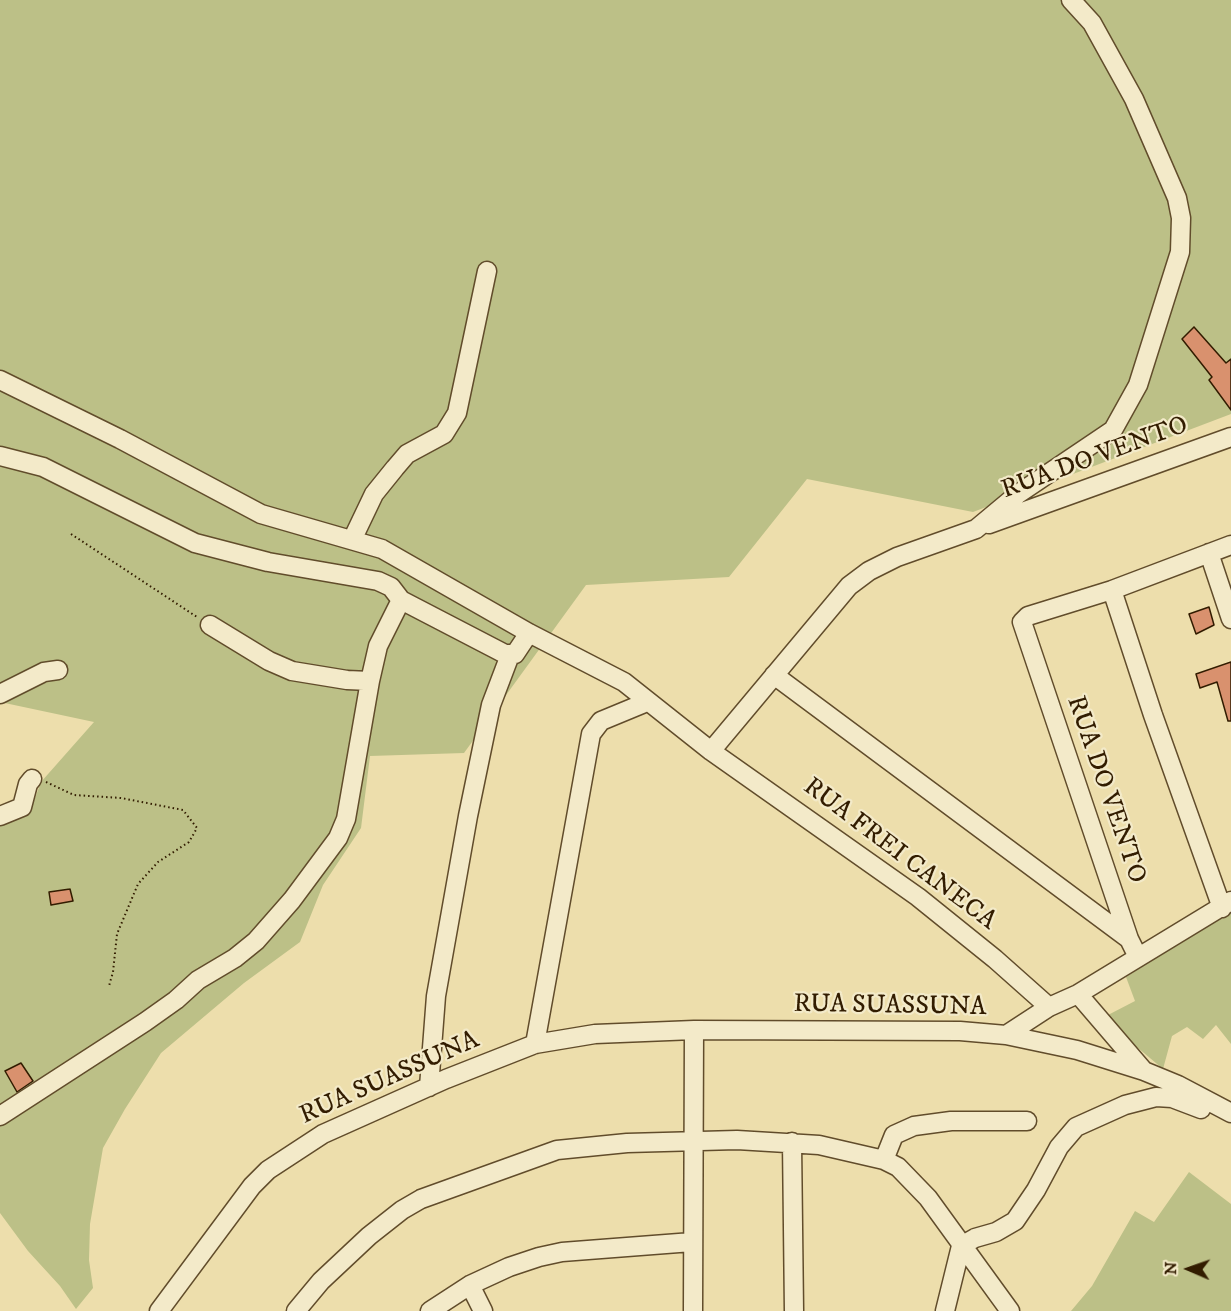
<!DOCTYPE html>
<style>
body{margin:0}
#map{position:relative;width:1231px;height:1311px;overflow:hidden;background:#eddeac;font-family:"IM FELL DW Pica",serif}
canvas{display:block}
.north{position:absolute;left:1159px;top:1239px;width:60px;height:60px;-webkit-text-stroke:4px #f3eac9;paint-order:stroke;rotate:272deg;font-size:16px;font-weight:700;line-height:24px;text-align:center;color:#321c00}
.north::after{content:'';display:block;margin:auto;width:21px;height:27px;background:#321c00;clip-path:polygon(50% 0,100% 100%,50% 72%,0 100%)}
</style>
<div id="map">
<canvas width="1231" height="1311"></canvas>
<div class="north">N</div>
</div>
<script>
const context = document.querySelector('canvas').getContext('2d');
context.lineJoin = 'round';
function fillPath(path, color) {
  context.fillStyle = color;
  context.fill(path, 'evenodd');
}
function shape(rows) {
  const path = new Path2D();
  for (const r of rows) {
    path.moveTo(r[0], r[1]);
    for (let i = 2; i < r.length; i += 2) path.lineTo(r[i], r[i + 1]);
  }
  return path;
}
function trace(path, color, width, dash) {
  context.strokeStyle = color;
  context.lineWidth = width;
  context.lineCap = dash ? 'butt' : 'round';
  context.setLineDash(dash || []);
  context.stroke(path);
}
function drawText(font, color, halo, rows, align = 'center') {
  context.font = font + ' "IM FELL DW Pica",serif';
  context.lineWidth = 4.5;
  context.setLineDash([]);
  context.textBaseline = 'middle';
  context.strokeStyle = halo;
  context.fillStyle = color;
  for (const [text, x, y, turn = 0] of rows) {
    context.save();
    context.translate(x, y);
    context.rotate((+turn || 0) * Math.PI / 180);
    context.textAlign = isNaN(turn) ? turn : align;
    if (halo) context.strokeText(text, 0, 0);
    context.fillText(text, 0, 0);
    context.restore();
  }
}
const green = shape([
 [0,0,1231,0,1231,414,973,512,807,479,729,577,586,585,464,753,370,756,361,828,323,885,300,942,244,983,161,1053,125,1109,103,1148,90,1224,89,1260,93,1288,76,1309,60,1286,28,1251,0,1213,0,821,32,806,41,782,94,722,0,702],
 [1231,910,1231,1044,1216,1025,1203,1039,1187,1027,1172,1036,1163,1069,1125,1037,1108,1015,1135,1001,1126,977],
 [1189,1172,1231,1204,1231,1311,1071,1311,1092,1286,1135,1211,1154,1222]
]);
const building = shape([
 [1194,327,1226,363,1231,359,1231,410,1209,380,1212,377,1182,339,1194,327],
 [1209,607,1214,625,1196,634,1189,614,1209,607],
 [1231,662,1231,721,1228,721,1217,682,1200,688,1196,674,1231,662],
 [70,889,73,901,51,905,49,892,70,889],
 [21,1063,33,1081,17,1092,5,1071,21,1063]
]);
const path = shape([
 [71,534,197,617],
 [46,782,74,795,121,798,183,810,197,828,189,842,158,862,138,884,117,934,113,972,109,986]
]);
const minor = shape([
 [0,380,120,439,261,514,382,549,529,633,624,682,711,751,918,897,995,959,1049,1007],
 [0,456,43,467,195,543,268,562,378,581,391,587,401,600,505,654,515,654,529,633],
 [989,524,1231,437],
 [353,538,374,494,395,468,407,454,444,434,457,413,487,271],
 [1209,553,1231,619],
 [1112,590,1153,715,1222,908],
 [210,625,269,661,292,671,347,680,370,681],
 [774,675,1129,939],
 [0,694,44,672,58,670],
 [711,751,849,586,869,571,897,557,976,529,1018,494,1113,430,1138,385,1180,252,1181,218,1177,198,1134,99,1092,23,1071,0],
 [0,816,22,807,28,784,32,779],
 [1138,957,1129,939,1022,622,1028,616,1112,590,1231,545],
 [1078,994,1144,1071],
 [1006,1035,1049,1007,1078,994,1231,901],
 [535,1044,591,734,601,721,647,702],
 [429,1087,436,996,468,816,491,705,510,655],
 [0,1116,145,1022,176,1000,198,980,235,958,256,941,292,900,338,838,346,819,370,681,378,646,401,600],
 [792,1142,794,1311],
 [884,1160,894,1135,914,1126,951,1121,1027,1121],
 [470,1285,483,1311],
 [159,1311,252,1186,268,1170,323,1134,446,1079,535,1044,595,1034,694,1030,960,1031,1006,1035,1077,1050,1144,1071,1178,1085,1231,1113],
 [296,1311,321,1281,369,1236,402,1210,421,1199,557,1150,627,1143,737,1140,819,1145,884,1160,898,1167,928,1198,1010,1311],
 [430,1311,470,1285,509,1267,539,1257,562,1252,692,1242],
 [693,1311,694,1030],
 [945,1311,961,1246,975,1238,996,1232,1015,1221,1036,1190,1059,1147,1076,1127,1125,1105,1156,1097,1172,1098,1201,1109]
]);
const streetNames = [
 ["RUA DO VENTO",1095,459,-20],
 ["RUA DO VENTO",1105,790,71],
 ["RUA FREI CANECA",899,855,37],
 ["RUA SUASSUNA",890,1007,1],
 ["RUA SUASSUNA",390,1079,-24]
];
fillPath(green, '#bcc087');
fillPath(building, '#d9916e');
trace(building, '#321c00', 1.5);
trace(minor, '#614c2b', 21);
trace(path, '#321c00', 2, [1.5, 3]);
trace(minor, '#f3eac9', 18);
drawText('26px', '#321c00', '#f3eac9', streetNames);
</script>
